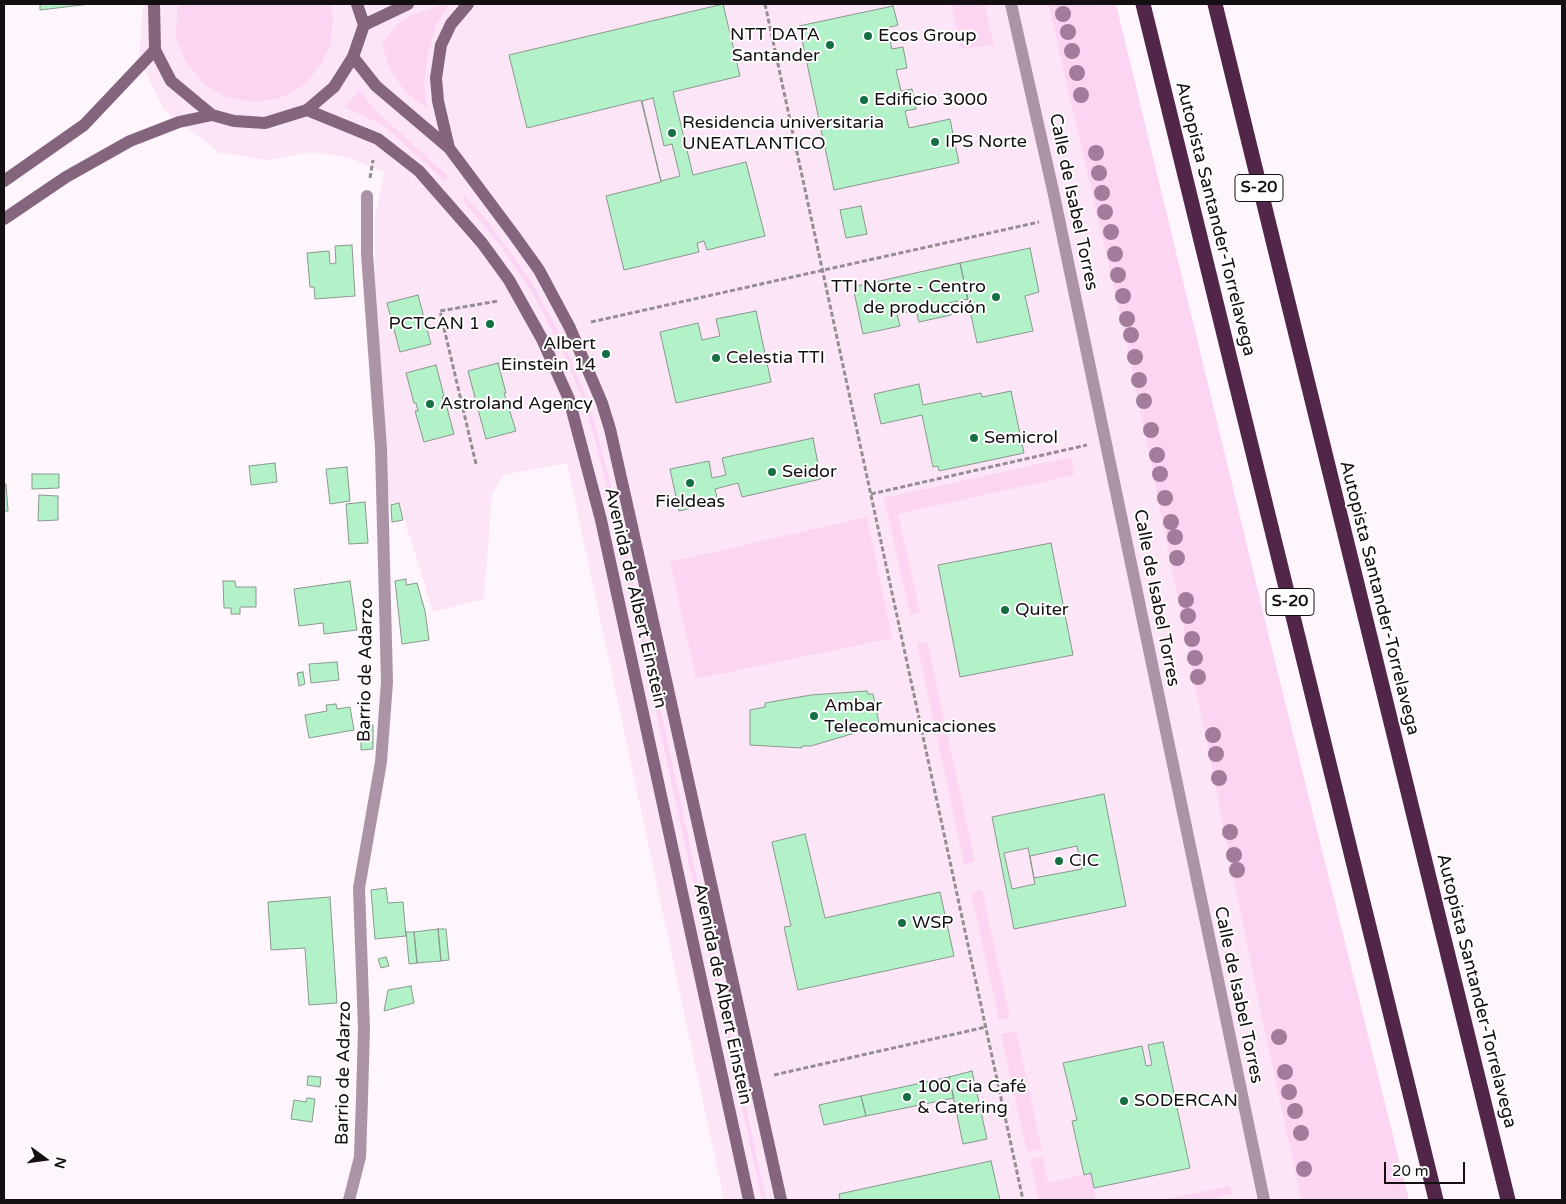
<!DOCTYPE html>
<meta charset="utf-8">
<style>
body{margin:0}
#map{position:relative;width:1566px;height:1204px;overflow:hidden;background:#fff5fc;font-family:"Varela Round",sans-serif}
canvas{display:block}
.frame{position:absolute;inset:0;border:5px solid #140f12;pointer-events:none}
.north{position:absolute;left:20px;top:1134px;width:50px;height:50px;-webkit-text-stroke:4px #fff;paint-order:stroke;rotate:104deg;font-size:14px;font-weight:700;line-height:20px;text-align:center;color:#140f12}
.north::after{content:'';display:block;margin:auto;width:18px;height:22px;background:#140f12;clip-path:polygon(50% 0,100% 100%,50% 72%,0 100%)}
.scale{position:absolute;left:1384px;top:1162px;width:81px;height:22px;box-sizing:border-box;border:2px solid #140f12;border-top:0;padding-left:6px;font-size:15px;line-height:18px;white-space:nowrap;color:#140f12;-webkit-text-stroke:4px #fff;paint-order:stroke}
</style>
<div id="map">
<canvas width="1566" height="1204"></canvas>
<div class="frame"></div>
<div class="north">N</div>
<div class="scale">20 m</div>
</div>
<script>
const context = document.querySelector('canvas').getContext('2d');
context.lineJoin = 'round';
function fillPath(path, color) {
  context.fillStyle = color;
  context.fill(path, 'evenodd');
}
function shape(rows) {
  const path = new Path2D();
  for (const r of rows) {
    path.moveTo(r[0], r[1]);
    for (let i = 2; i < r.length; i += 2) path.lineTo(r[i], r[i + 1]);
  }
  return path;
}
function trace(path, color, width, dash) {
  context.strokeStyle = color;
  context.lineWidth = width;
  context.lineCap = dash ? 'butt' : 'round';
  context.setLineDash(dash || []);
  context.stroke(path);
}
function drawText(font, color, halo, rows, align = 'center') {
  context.font = font + ' "Varela Round",sans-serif';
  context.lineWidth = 4;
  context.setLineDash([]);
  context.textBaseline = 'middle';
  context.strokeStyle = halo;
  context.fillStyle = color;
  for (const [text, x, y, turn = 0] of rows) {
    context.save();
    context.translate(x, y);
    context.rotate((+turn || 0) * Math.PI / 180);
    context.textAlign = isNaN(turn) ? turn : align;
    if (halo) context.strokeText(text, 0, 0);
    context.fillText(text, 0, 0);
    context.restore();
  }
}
const built = shape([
 [143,4,1048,4,1125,336,1257,995,1301,1200,724,1200,567,463,503,475,492,494,484,599,433,612,399,502,391,504,382,481,375,317,375,218,384,172,350,158,312,152,268,160,220,153,164,110,139,59]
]);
const green = shape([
 [179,4,330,4,333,18,331,43,320,66,303,86,278,99,252,102,226,97,203,83,186,62,176,37,177,11],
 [445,4,450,4,436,25,428,54,424,81,427,109,404,90,389,68,382,43,397,25,409,16],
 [951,4,985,4,994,45,961,49],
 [1048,4,1116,4,1271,645,1409,1200,1301,1200,1257,995,1125,336],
 [359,90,374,109,449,177,445,181,384,126,345,107],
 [465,196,488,222,531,281,557,328,590,406,619,516,766,1200,762,1200,610,499,595,439,580,393,561,347,533,294,500,245,462,199],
 [1071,457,1074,475,898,514,920,613,910,615,884,498],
 [867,517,892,638,696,679,670,562],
 [927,641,975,861,964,864,917,643],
 [982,890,1010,1018,999,1020,971,893],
 [1016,1031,1042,1149,1027,1152,1001,1034],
 [1043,1157,1048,1183,1091,1173,1096,1200,1039,1200,1030,1159],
 [1230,1186,1232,1194,1219,1196,1219,1200,1161,1200]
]);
const building = shape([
 [40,4,90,4,40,10,40,4],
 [723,4,740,76,673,92,693,175,746,162,765,236,707,250,704,241,697,243,699,252,624,270,606,196,661,182,641,100,527,128,509,55,723,4],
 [653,98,664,146,672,144,680,176,661,181,642,101,653,98],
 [893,6,898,25,887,28,892,49,903,47,907,68,896,70,901,91,912,89,916,109,905,111,909,128,950,119,959,163,834,190,799,26,893,6],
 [861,206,867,234,846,238,840,210,861,206],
 [352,245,355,296,315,299,314,287,310,287,307,253,329,251,330,264,336,263,335,246,352,245],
 [1030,248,1039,292,1025,296,1033,331,977,343,960,263,1030,248],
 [960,263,968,299,949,303,951,315,919,322,916,310,897,314,900,326,863,334,853,287,960,263],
 [418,295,431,344,400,352,387,303,418,295],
 [756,311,771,382,676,403,660,332,698,323,702,340,720,336,716,319,756,311],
 [498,363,506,393,504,393,516,431,486,439,478,409,480,408,478,400,476,401,468,371,498,363],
 [436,365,444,396,442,397,444,404,446,404,454,434,424,442,415,411,418,411,416,403,414,403,406,373,436,365],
 [919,384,923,405,981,393,982,397,1011,391,1024,453,939,471,938,466,933,467,922,415,881,424,874,394,919,384],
 [813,438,821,479,742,497,738,483,715,489,718,502,679,511,670,469,709,461,712,478,726,475,722,458,813,438],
 [275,463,277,482,251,485,249,466,275,463],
 [347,467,350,501,330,504,326,469,347,467],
 [32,474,59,474,59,488,32,489,32,474],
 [4,484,6,484,8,511,4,511,4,484],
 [39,495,58,496,58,520,38,521,39,495],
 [365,502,368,543,349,544,346,504,365,502],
 [399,503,403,520,392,522,391,505,399,503],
 [1051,543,1073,655,960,677,938,565,1051,543],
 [406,579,406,585,417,583,425,611,429,640,402,644,395,581,406,579],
 [223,581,235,581,236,587,256,587,256,607,240,607,240,614,231,614,231,608,224,608,223,581],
 [350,581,357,630,324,634,323,623,299,626,294,589,350,581],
 [337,662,339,680,311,683,309,664,337,662],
 [303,672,305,684,299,686,297,673,303,672],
 [867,691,868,694,873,694,879,723,874,725,875,727,811,746,802,746,802,748,750,745,750,710,765,707,765,703,811,695,867,691],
 [336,704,337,709,350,707,354,730,309,738,305,715,327,711,326,705,336,704],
 [361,725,373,725,373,749,361,750,361,725],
 [1104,794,1126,906,1014,929,992,817,1104,794],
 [805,834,825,918,940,892,954,956,798,990,784,927,791,926,772,842,805,834],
 [1077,846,1082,869,1034,878,1030,856,1077,846],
 [1028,848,1035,884,1012,889,1004,853,1028,848],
 [386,888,388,903,403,902,406,936,375,939,371,890,386,888],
 [330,897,337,1003,309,1005,305,948,271,950,268,902,330,897],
 [438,929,446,929,449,960,441,961,438,929],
 [438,929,441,961,417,963,414,932,438,929],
 [406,932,414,932,417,963,409,964,406,932],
 [386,957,389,966,381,968,378,959,386,957],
 [411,986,414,1003,384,1011,388,990,411,986],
 [1163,1042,1190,1168,1094,1188,1091,1173,1084,1175,1072,1121,1077,1120,1063,1063,1142,1046,1146,1066,1152,1065,1148,1045,1163,1042],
 [972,1071,987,1139,963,1144,949,1077,972,1071],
 [308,1076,321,1077,320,1087,307,1085,308,1076],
 [949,1077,954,1098,866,1116,861,1096,949,1077],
 [861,1096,866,1116,824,1125,819,1105,861,1096],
 [307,1098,315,1099,312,1122,291,1119,294,1100,306,1102,307,1098],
 [991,1161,1000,1200,840,1200,839,1194,991,1161]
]);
const path = shape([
 [765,4,1023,1200],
 [370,178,373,160],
 [591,322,1039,222],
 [476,464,440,311,498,301],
 [871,494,1087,445],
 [774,1075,986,1027]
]);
const minor = shape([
 [1011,4,1054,195,1264,1200],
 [349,1200,360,1157,362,1098,364,1029,359,888,381,762,387,682,381,448,367,254,367,196]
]);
const secondary = shape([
 [154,4,155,50,171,81,212,115,234,121,265,123,307,110,334,87,353,57,364,25,357,4],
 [364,25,408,4],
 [353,57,376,86,449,148,514,235,539,270,570,328,602,403,610,429,631,522,781,1200],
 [307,110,378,139,419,171,482,243,509,280,542,339,569,399,601,520,749,1200],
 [449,148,438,101,436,78,441,45,451,24,468,4],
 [4,181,84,125,155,50],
 [4,219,66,177,130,141,179,122,212,115]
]);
const motorway = shape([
 [1143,4,1436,1200],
 [1215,4,1508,1200]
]);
const trees = [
 [1063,14],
 [1068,32],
 [1072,51],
 [1077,73],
 [1081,95],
 [1096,153],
 [1099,173],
 [1102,193],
 [1105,212],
 [1111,232],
 [1115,254],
 [1118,275],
 [1123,296],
 [1127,319],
 [1131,335],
 [1135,357],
 [1139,380],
 [1144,401],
 [1151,430],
 [1157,455],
 [1160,474],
 [1165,498],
 [1171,522],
 [1175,537],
 [1177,558],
 [1186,600],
 [1188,616],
 [1192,639],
 [1195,658],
 [1198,677],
 [1213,735],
 [1216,754],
 [1219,778],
 [1230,832],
 [1234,855],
 [1237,870],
 [1279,1037],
 [1285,1072],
 [1289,1092],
 [1295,1111],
 [1301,1133],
 [1304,1169]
];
const markers = [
 [868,36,5,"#146f43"],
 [830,45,5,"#146f43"],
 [864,100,5,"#146f43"],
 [672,133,5,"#146f43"],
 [935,142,5,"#146f43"],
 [996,297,5,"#146f43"],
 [490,324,5,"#146f43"],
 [606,354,5,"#146f43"],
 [716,358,5,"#146f43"],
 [430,404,5,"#146f43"],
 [974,438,5,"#146f43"],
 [772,472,5,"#146f43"],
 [690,483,5,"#146f43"],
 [1005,610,5,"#146f43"],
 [814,716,5,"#146f43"],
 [1059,861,5,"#146f43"],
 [902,923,5,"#146f43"],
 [907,1097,5,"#146f43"],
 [1124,1101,5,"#146f43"]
];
const shields = [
 [1259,188,48],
 [1290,602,48]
];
const shieldNames = [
 ["S-20",1259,188],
 ["S-20",1290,602]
];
const poiNames = [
 ["NTT DATA",820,35,"right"],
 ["Santander",820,56,"right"],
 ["Ecos Group",878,36],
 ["Edificio 3000",874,100],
 ["Residencia universitaria",682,123],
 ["UNEATLANTICO",682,144],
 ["IPS Norte",945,142],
 ["TTI Norte - Centro",986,287,"right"],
 ["de producción",986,308,"right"],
 ["PCTCAN 1",480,324,"right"],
 ["Albert",596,344,"right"],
 ["Einstein 14",596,365,"right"],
 ["Celestia TTI",726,358],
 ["Astroland Agency",440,404],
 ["Semicrol",984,438],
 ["Seidor",782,472],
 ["Fieldeas",690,502,"center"],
 ["Quiter",1015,610],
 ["Ambar",824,706],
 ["Telecomunicaciones",824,727],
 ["CIC",1069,861],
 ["WSP",912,923],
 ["100 Cia Café",917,1087],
 ["& Catering",917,1108],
 ["SODERCAN",1134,1101]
];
const streetNames = [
 ["Calle de Isabel Torres",1073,202,78],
 ["Autopista Santander-Torrelavega",1215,219,76],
 ["Avenida de Albert Einstein",635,598,77],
 ["Calle de Isabel Torres",1156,598,79],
 ["Autopista Santander-Torrelavega",1379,598,76],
 ["Barrio de Adarzo",366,670,-89],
 ["Autopista Santander-Torrelavega",1476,991,76],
 ["Avenida de Albert Einstein",722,994,78],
 ["Calle de Isabel Torres",1238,995,78],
 ["Barrio de Adarzo",344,1073,-89]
];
fillPath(built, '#fce5f6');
fillPath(green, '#fbd5f2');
fillPath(building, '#b3f1c9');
trace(building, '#89988d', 1);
trace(path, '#958d92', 3, [5, 2.5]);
trace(minor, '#ab94a5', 12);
trace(secondary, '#85647d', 12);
trace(motorway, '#512649', 15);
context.fillStyle = '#a37c9c';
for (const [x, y] of trees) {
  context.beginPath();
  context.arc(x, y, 8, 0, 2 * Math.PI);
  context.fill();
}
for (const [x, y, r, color] of markers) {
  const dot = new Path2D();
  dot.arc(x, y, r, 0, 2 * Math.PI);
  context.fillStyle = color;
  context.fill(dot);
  trace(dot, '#fff', 2);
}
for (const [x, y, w] of shields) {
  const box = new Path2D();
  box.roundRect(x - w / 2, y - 13.5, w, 27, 4);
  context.fillStyle = '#fff';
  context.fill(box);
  trace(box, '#140f12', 1);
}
drawText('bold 16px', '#140f12', null, shieldNames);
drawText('18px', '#140f12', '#fff', poiNames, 'left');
drawText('18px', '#140f12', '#fff', streetNames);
</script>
